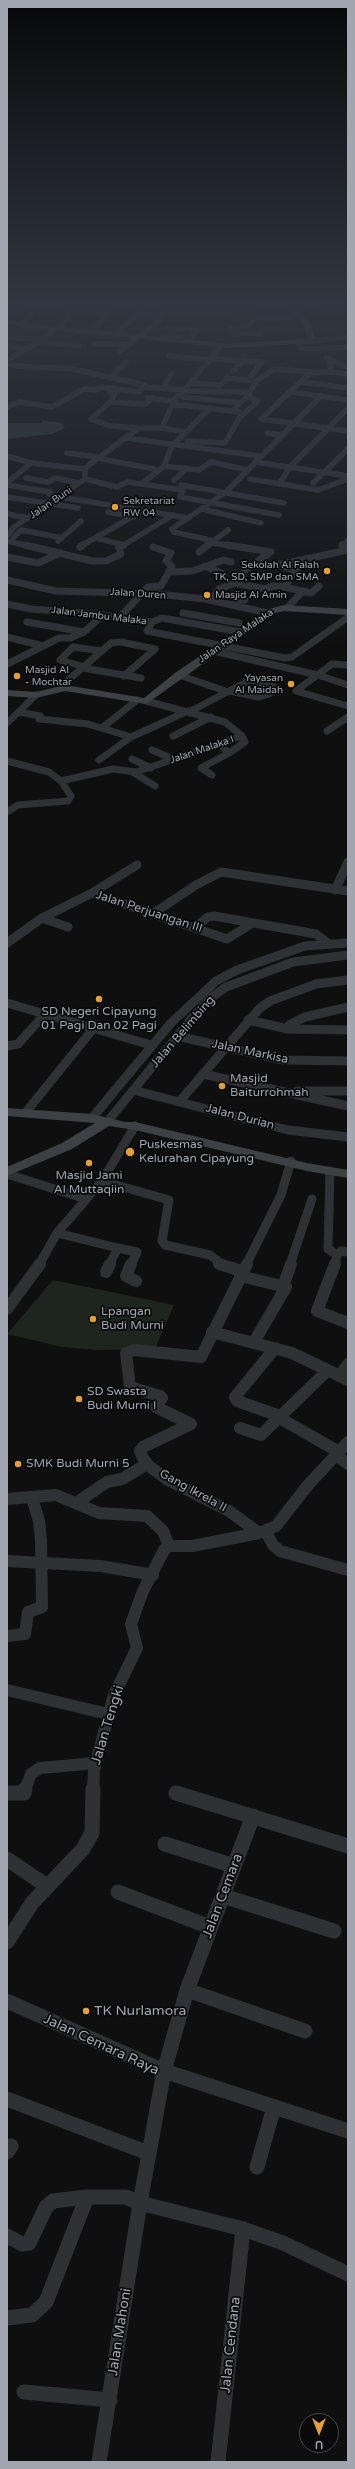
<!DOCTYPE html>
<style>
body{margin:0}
#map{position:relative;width:355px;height:2469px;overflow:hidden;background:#0f0f10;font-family:"Varela Round",sans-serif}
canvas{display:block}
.frame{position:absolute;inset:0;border:8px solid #a1a6b0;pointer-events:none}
.north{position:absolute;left:299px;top:2413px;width:40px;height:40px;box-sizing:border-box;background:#0a0a0b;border:1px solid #46484d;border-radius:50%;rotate:180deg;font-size:11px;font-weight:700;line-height:16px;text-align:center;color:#a1a6b0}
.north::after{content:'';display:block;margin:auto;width:14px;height:18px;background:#e2a135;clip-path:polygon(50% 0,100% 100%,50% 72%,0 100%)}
</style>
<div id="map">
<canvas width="355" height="2469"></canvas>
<div class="frame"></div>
<div class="north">U</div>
</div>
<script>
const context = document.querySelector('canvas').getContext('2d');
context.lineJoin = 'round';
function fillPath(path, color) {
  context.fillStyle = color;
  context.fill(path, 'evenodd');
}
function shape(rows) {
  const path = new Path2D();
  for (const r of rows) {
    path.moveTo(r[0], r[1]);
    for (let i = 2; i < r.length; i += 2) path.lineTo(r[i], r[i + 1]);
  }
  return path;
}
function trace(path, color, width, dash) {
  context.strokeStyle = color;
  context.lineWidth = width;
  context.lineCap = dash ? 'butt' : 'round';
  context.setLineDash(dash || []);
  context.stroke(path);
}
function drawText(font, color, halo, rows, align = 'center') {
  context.font = font + ' "Varela Round",sans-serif';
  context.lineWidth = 3.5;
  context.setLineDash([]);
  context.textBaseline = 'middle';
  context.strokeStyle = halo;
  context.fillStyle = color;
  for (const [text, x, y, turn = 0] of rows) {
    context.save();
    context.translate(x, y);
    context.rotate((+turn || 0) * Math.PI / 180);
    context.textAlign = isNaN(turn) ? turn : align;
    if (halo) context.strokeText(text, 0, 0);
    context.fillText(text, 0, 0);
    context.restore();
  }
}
const green = shape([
 [53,1280,174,1305,155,1349,97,1350,62,1347,7,1334]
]);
const water = shape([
 [42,421,58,422,63,424,65,428,52,434,7,439,7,423,42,423]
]);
const streetFar4 = shape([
 [26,304,77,305],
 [117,304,243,308],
 [237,304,286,304],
 [75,308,110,314,89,332],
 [163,313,277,318,299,316],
 [136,315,162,316],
 [22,324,31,315],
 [59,328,78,304],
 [230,329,248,326,253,321,255,313],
 [116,334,138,313],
 [231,334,260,334,262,330],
 [163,335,190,338,197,331,169,327],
 [7,338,43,339],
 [312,341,348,337],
 [39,342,79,346],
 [300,342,300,348,303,349,348,347],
 [94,344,128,344],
 [7,346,27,349],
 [119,352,159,321,164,308],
 [169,356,210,360],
 [326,357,348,368],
 [211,359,262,362,251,376],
 [7,360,39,342,56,328],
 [330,360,331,372,310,373,261,419,348,431],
 [7,363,17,366,73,369,144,385,143,387],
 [233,371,245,360],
 [331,372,348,374],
 [111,377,126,362],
 [301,382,348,388],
 [191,383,221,385,226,378,256,381],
 [165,384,172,373],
 [143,387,184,390],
 [184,391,249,392],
 [291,392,348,400],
 [183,397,241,403],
 [147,398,174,401],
 [110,402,146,404,153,398],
 [172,404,239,412],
 [7,407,19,402,52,407,84,389,96,390,102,387,115,389],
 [232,411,248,396,256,381,274,369,312,372],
 [139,428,110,426,91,419,110,402,115,394,110,392,115,389,139,392,143,387],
 [162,428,186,432],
 [267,433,281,435],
 [126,438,260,456],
 [187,441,225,443,240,417,258,401,248,396],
 [67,453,98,457],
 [7,456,31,463,85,469],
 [97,458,159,470],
 [255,462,348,476],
 [164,466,172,446,210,408],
 [26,478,48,482,55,478,79,483],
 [85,479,117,487,127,482,183,490,180,497,279,515],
 [250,479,318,490,348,479],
 [174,480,185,470],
 [7,483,31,463],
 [143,483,164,466,199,470,211,462,248,470],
 [280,483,290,467,348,408],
 [313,483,348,449],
 [7,485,50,492,49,494,61,497],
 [181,485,284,503],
 [7,497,78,508],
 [60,497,188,518],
 [202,509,261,523],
 [108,512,134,517],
 [7,514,28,518],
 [7,536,14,527,85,479,85,469,90,464,139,428,162,428,175,398,189,385,221,345],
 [13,538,21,530,62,538],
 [96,538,124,545],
 [7,541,29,546],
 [58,541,81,521],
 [214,541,174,532,172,529,226,492,321,396],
 [212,543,233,546],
 [81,546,144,510],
 [122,546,173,515],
 [207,546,228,530],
 [342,546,348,540]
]);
const streetFar3 = shape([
 [25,545,92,561,106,561,121,554],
 [227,545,271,552,246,569,235,583],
 [342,545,348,549],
 [80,547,83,545],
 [119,548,124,545],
 [199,552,208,545],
 [7,557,38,563,60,553],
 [205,566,223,574],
 [169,572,192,571,224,560,231,562],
 [7,580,56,591,157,594,205,599,268,613],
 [284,587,311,593,319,586],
 [211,600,219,589,235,583,265,589,273,586,284,587,297,571,278,565,348,550],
 [7,604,31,609,96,614,152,622,147,631,285,658,292,657,347,618],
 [233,605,241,599,245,600],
 [287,608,303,591],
 [183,613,239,623],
 [120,617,148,587,161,586,172,566,166,561,171,553,153,547],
 [27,622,84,632],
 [152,622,162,618,241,632],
 [7,637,43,646],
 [213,651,318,675,348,685],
 [7,664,59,638,70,638,84,632,103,615],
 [348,665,332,664,296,691,348,706],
 [85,667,60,660,73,647,102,651],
 [83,668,141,678],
 [179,675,228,692],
 [65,688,66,682,111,643,121,642,155,649,124,676],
 [191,711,250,680,278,688,269,694,258,697,230,691],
 [19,712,40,716,39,719,88,724,131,737],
 [7,723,36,695],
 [102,728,137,700],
 [327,731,348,717],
 [173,736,211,717],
 [152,750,175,760],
 [229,753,245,742,242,736],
 [132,759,151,768],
 [99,760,131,737,188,711],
 [7,761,49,772,61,781,71,796,68,801,18,805,7,812],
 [134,773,155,786],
 [212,775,201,768,229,753,219,744],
 [61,781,113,769,136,772,242,736,225,722,146,701]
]);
const streetFar2 = shape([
 [335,890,348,862],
 [92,893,137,865],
 [154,913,196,885,221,872,348,891],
 [42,918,68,927],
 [195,927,208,917,214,916,316,934,329,944],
 [7,943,42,918,92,893,227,939,251,924],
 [7,1003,151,1045],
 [248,1020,288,1029,348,1030],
 [288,1029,289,1025,305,1017,348,1007],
 [177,1036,283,1060,348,1061],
 [7,1046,18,1044,44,1015],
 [203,1074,348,1106],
 [133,1090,288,1130,348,1137],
 [297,1091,348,1091],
 [180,1101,259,1009,270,1001,316,984,348,980],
 [26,1112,93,1029],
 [92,1118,171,1023,216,981,237,970,305,946,348,943],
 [108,1121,192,1018,212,997,226,987,293,962,348,955],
 [330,1171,328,1249,337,1255,335,1265],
 [7,1174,86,1199],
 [102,1181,169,1200,162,1241,165,1245,210,1255,223,1265],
 [57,1233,118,1248,109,1265],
 [118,1248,137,1252,131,1265],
 [337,1255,341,1251,348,1252],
 [39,1265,57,1233,102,1181,135,1126],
 [246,1265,281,1195,291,1161],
 [290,1265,312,1199]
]);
const streetFar1 = shape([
 [131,1264,126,1276,136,1281],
 [219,1264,242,1271],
 [247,1264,201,1357,134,1350,126,1353,130,1387,160,1396,162,1398,156,1407,191,1424,143,1447,140,1451,143,1458,149,1466,168,1480,229,1511,259,1533],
 [335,1264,317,1311,348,1323],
 [106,1272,110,1264],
 [240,1276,286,1287,254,1342],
 [284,1284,291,1264],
 [7,1309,40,1264],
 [212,1332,292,1353,348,1380],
 [275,1348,235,1397,237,1401,280,1416],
 [339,1376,348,1364],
 [278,1417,339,1452],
 [240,1428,261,1435,327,1371],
 [336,1455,348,1464],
 [7,1499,56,1495,99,1513,147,1516,163,1531,169,1546],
 [76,1503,107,1482,122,1479,147,1464],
 [266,1532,273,1545,280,1551,348,1570],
 [7,1561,101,1566,153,1575],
 [7,1636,25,1634,28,1612,42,1607,41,1540,39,1521,32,1498],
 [7,1690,108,1714],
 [25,1790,31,1774,40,1768,95,1763],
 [93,1790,94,1770,114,1695,137,1648,131,1624,143,1591,164,1550,169,1546,192,1546,259,1533,276,1526,308,1485,348,1442]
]);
const street = shape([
 [7,1793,24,1793,25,1789],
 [176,1793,348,1846],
 [165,1844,234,1866],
 [7,1859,47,1886],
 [118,1892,210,1927],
 [223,1896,334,1931],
 [7,1942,32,1903,83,1849,92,1833,93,1789],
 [187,1990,305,2031],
 [7,2001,164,2071,348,2131],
 [7,2099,148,2153],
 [7,2152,11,2146],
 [257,2167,274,2107],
 [7,2236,22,2244,29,2243,46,2207,53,2201,87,2197],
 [7,2318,32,2315,46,2302,87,2197,126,2197,140,2203,243,2229,283,2243,348,2274],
 [24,2392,110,2400],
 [99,2462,140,2203,164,2071,187,1990,253,1816],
 [218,2462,243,2229]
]);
const secondary = shape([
 [306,304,335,304,295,309,310,322,316,341,312,343,228,348,7,325,7,321,228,344,308,339,303,323,285,307,306,304],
 [284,605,348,609,348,615,284,611,275,613,146,704,65,691,36,698,7,696,7,690,36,692,65,685,144,698,175,673,269,609,284,605],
 [7,1108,92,1114,125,1122,135,1122,307,1163,348,1170,348,1178,307,1171,135,1130,109,1126,72,1149,7,1176,7,1167,62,1143,95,1123,7,1116,7,1108]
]);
const markers = [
 [115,507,4,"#e2a135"],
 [327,571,4,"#e2a135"],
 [207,595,4,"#e2a135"],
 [17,676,4,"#e2a135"],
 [291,684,4,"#e2a135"],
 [99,999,4,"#e2a135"],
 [222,1086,4,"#e2a135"],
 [130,1152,5,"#e2a135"],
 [89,1163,4,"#e2a135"],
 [93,1319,4,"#e2a135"],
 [79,1399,4,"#e2a135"],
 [18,1464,4,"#e2a135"],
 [86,2011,4,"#e2a135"]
];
const farPoinames = [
 ["Sekretariat",123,501],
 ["RW 04",123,513],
 ["Sekolah Al Falah",319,565,"right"],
 ["TK, SD, SMP dan SMA",319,577,"right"],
 ["Masjid Al Amin",215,595],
 ["Masjid Al",25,670],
 ["- Mochtar",25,682],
 ["Yayasan",283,678,"right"],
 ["Al Maidah",283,690,"right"]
];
const farStreetnames = [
 ["Jalan Buni",51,503,-34],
 ["Jalan Duren",138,594,4],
 ["Jalan Jambu Malaka",99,616,7],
 ["Jalan Raya Malaka",236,636,-34],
 ["Jalan Malaka I",202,750,-19]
];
const streetNames = [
 ["Jalan Perjuangan III",149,912,18],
 ["Jalan Belimbing",183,1032,-49],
 ["Jalan Markisa",250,1052,12],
 ["Jalan Durian",240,1117,15],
 ["Gang Ikrela II",193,1491,29]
];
const poiNames = [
 ["SD Negeri Cipayung",99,1012,"center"],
 ["01 Pagi Dan 02 Pagi",99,1026,"center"],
 ["Masjid",230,1079],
 ["Baiturrohmah",230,1093],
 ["Puskesmas",139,1145],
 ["Kelurahan Cipayung",139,1159],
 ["Masjid Jami",89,1176,"center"],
 ["Al Muttaqiin",89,1190,"center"],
 ["Lpangan",101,1312],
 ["Budi Murni",101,1326],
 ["SD Swasta",87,1392],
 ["Budi Murni I",87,1406],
 ["SMK Budi Murni 5",26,1464]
];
const nearStreetnames = [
 ["Jalan Tengki",108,1725,-73],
 ["Jalan Cemara",223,1896,-69],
 ["Jalan Cemara Raya",101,2045,25],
 ["Jalan Mahoni",120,2332,-81],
 ["Jalan Cendana",231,2345,-84]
];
const nearPoinames = [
 ["TK Nurlamora",94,2011]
];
fillPath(green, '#1e241e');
fillPath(water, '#2c3339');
trace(streetFar4, '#303135', 5.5);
trace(streetFar3, '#303135', 7);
trace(streetFar2, '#303135', 9);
trace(streetFar1, '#303135', 12);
trace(street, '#303135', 15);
fillPath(secondary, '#3e4044');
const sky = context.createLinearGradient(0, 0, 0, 649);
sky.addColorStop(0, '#080809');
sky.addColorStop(0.47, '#313742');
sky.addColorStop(1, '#31374200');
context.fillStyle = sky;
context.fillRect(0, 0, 355, 649);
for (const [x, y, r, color] of markers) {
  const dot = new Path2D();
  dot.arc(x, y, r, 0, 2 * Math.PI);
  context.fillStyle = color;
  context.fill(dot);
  trace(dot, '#0a0a0b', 1.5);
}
drawText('10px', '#a1a6b0', '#0a0a0b', farPoinames, 'left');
drawText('10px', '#a1a6b0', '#0a0a0b', farStreetnames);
drawText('12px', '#a1a6b0', '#0a0a0b', streetNames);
drawText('12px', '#a1a6b0', '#0a0a0b', poiNames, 'left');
drawText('14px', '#a1a6b0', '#0a0a0b', nearStreetnames);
drawText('14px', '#a1a6b0', '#0a0a0b', nearPoinames, 'left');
</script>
